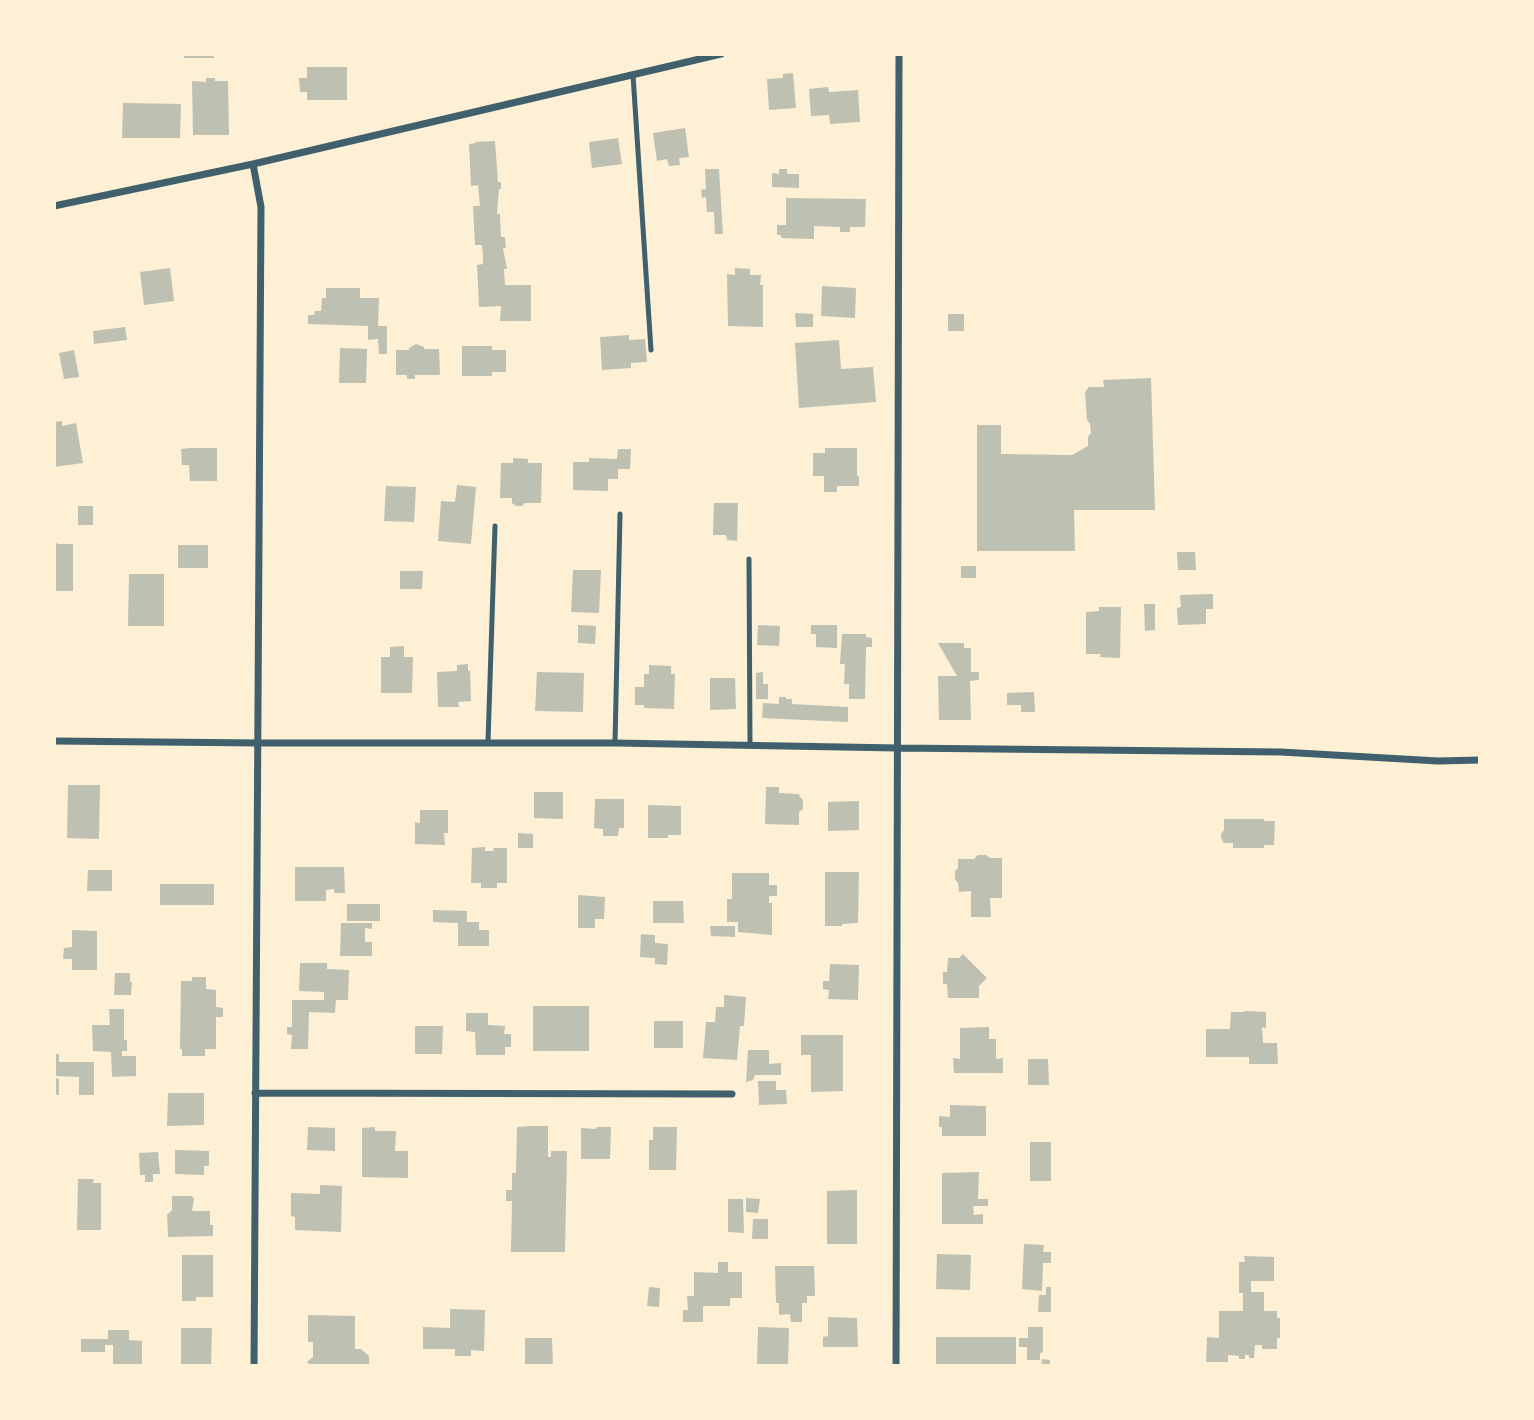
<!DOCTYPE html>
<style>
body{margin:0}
#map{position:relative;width:1534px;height:1420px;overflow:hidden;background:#fdf0d5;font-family:Helvetica,sans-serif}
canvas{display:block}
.frame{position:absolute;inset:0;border:56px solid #fdf0d5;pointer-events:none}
</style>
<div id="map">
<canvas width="1534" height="1420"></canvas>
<div class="frame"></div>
</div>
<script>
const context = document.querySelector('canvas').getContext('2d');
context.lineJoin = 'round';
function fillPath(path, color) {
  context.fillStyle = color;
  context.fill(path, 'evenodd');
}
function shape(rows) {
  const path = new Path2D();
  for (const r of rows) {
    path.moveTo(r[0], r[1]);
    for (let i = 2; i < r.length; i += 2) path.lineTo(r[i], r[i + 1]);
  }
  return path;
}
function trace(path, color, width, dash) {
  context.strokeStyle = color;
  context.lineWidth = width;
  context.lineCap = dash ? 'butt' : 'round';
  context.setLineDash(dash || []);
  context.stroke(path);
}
const building = shape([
 [184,54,214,54,214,58,184,58],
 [307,67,347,67,347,100,307,100,307,92,300,92,299,78,307,78],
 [793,73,796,108,769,110,767,79,783,78,783,74],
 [206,78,215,78,215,81,228,81,229,135,193,135,192,81,206,82],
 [828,87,829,92,858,90,860,122,830,124,829,115,811,116,809,89],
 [123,103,181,104,180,138,122,138],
 [685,128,689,157,679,158,680,165,669,166,667,159,657,161,653,133],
 [618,138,622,164,592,168,589,142],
 [495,141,498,182,501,182,501,189,499,189,497,214,500,214,501,237,505,237,506,248,503,248,507,269,504,269,505,285,531,285,531,321,500,321,501,306,479,307,477,265,483,264,483,255,482,245,475,245,473,206,480,206,478,185,471,186,469,144,476,143,475,142],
 [705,169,719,169,723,234,715,234,714,212,707,212,706,197,702,198,701,190,706,189],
 [779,169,787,169,787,174,799,174,799,188,772,187,772,173,779,174],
 [786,198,866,199,865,227,850,227,850,232,840,232,840,227,814,226,814,239,781,238,781,235,777,235,777,225,786,225],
 [170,268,174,301,144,305,140,272],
 [735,268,750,269,750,275,761,275,760,285,763,285,763,327,728,326,727,274,735,275],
 [822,286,856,288,855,318,821,316],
 [326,288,360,288,360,298,379,298,378,326,387,326,387,354,379,354,378,339,368,340,368,326,308,324,308,315,314,315,315,311,321,311,322,298,326,298],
 [795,313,813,314,813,327,796,327],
 [948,314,964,314,964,331,948,331],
 [125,327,127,340,94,344,93,331],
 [629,335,629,340,645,339,647,362,631,363,631,368,602,370,600,337],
 [839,340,841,369,873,367,876,402,799,408,795,343],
 [416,344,424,347,424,349,439,349,440,375,415,375,415,379,407,379,407,375,396,375,396,350,409,350,409,348],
 [462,346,492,346,492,350,506,350,506,372,492,372,492,376,462,376],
 [340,348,367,349,366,383,339,383],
 [74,350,79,377,64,379,59,353],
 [1151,378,1155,510,1074,510,1075,551,977,551,977,425,1001,425,1001,454,1072,455,1088,446,1088,437,1091,433,1090,424,1087,420,1085,392,1089,387,1104,387,1103,380],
 [62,421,62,426,76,423,83,463,54,467,54,422],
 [190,448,217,448,217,481,190,481,189,465,182,465,181,449],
 [825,448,857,448,857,476,859,476,859,486,837,486,837,492,824,492,824,476,813,476,813,453,825,453],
 [618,449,631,449,630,469,618,469,618,479,608,479,608,491,573,490,573,462,589,462,589,458,617,459],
 [513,458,528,459,528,463,542,463,541,503,525,503,522,506,516,506,512,503,512,498,500,498,501,463,513,463],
 [457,485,476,487,471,544,438,541,441,501,455,502],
 [386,486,416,487,414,522,384,521],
 [714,503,738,503,737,541,727,540,726,535,713,535],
 [78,506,93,506,93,525,78,525],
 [54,541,58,544,73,544,73,591,54,591],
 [178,545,208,545,208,568,178,568],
 [1177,552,1195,552,1196,570,1178,570],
 [961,566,976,566,976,578,961,578],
 [573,570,601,570,599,613,571,612],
 [400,571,423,571,422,589,400,589],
 [129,574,164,574,164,626,128,626],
 [1213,594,1213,609,1206,609,1206,624,1178,625,1177,608,1181,607,1180,595],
 [1144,604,1155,604,1155,630,1145,631],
 [1099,607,1121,607,1120,658,1100,657,1101,654,1086,654,1086,612,1099,611],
 [578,625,596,626,595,644,578,643],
 [758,625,780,626,779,646,757,645],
 [811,625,837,625,837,648,816,647,816,634,811,634],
 [842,634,866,634,866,637,872,638,872,647,866,647,865,699,849,699,849,684,844,684,845,664,840,664],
 [938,643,964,643,964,648,971,648,971,672,979,672,979,680,970,681,971,720,939,720,938,676,957,676],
 [404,646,404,657,413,657,412,693,381,693,381,657,390,657,390,647],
 [468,664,468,671,470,671,471,701,458,702,459,707,438,707,437,672,457,671,457,665],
 [649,665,671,666,671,674,675,674,674,709,644,708,644,705,635,705,635,687,644,687,644,674,649,674],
 [537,672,584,673,583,712,535,711],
 [763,672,763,684,768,684,768,699,756,699,756,673],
 [710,678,735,678,736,709,710,710],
 [1034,692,1035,712,1021,712,1021,705,1007,705,1007,693],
 [779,697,786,697,786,699,792,699,792,704,848,707,848,722,762,718,763,703,779,704],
 [68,785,100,785,99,839,67,838],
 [766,787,779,787,779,793,799,794,800,797,803,800,803,809,799,812,799,825,765,824],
 [534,792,563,792,563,819,534,818],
 [595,799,624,799,624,828,619,828,618,836,603,836,603,829,594,828],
 [859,801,859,830,828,831,828,802],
 [648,805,681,806,681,835,668,835,668,838,648,838],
 [420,810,448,810,448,833,444,833,445,845,415,844,415,822,420,823],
 [1224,819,1264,819,1264,821,1275,821,1274,845,1264,845,1264,848,1233,848,1233,843,1224,843,1221,838,1221,834,1224,830],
 [518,833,533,834,533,848,518,848],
 [485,847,485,851,494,851,493,848,507,848,507,883,497,883,497,888,481,888,481,883,471,883,472,848],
 [978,855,986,855,990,858,1002,858,1002,898,990,898,991,917,971,917,971,891,959,892,958,883,955,879,955,871,958,868,958,859,974,859],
 [295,867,344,867,345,893,334,893,334,889,326,890,326,901,295,901],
 [88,870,112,870,112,891,87,891],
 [825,872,859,872,858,923,842,924,842,926,825,926],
 [732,873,769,873,769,885,777,885,777,896,769,896,769,903,772,903,772,935,738,932,738,922,727,922,727,899,732,899],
 [160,884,214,884,214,905,160,905],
 [578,895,605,897,604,919,595,919,595,928,578,928],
 [653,901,683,901,684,923,653,923],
 [347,904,380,904,380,921,347,921],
 [433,910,467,911,467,922,479,922,479,930,489,930,489,946,458,946,458,923,433,922],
 [341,923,372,923,372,929,365,928,365,942,372,942,372,956,340,956],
 [710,926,735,926,735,937,711,936],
 [72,930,97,931,97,970,72,970,72,959,63,959,64,948,72,947],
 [641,934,655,935,655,943,668,944,667,965,655,964,655,958,640,957],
 [963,954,987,978,979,986,979,998,948,998,947,984,943,984,943,972,947,972,948,958,959,958],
 [300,963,327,963,327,969,349,970,348,1000,336,1000,335,1013,309,1012,308,1049,291,1049,292,1035,287,1034,287,1027,292,1027,292,1000,324,1000,324,992,299,991],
 [830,964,859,965,858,1000,828,999,829,990,823,989,823,981,829,981],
 [115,973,130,973,130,982,132,982,131,995,114,995],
 [192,977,206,977,206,989,216,990,216,1007,223,1008,223,1017,216,1017,216,1049,205,1049,205,1056,182,1056,182,1049,180,1049,181,981,192,981],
 [724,995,746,997,744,1026,740,1026,737,1060,703,1058,706,1022,715,1022,716,1007,724,1007],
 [533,1006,589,1006,589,1051,533,1051],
 [109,1009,124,1009,124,1040,127,1040,127,1051,122,1051,122,1056,136,1056,136,1076,112,1077,111,1052,93,1051,92,1025,110,1025],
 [1244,1011,1266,1012,1266,1028,1262,1027,1263,1043,1277,1043,1278,1064,1249,1064,1249,1057,1206,1057,1206,1029,1230,1029,1231,1012,1244,1012],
 [466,1013,488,1013,488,1025,505,1026,504,1034,511,1034,511,1047,505,1047,505,1055,476,1055,475,1032,466,1031],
 [654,1021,683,1021,683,1048,654,1048],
 [415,1026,443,1026,442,1054,415,1054],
 [989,1027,989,1039,996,1039,996,1059,1003,1058,1003,1073,954,1073,953,1058,960,1059,960,1028],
 [801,1035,843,1035,843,1091,811,1092,811,1055,801,1055],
 [748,1050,769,1050,769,1064,781,1063,781,1075,755,1075,753,1080,746,1082],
 [54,1054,59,1054,59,1062,94,1062,94,1095,79,1095,79,1077,54,1076],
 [1028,1059,1048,1059,1049,1085,1028,1085],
 [54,1078,59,1079,59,1095,54,1095],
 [758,1081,776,1081,776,1090,786,1090,787,1104,759,1105],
 [168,1093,204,1093,204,1125,167,1126],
 [950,1105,986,1106,986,1136,942,1136,942,1127,939,1127,939,1116,950,1117],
 [531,1126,548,1126,548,1157,551,1157,551,1151,567,1151,565,1252,511,1252,512,1201,506,1201,506,1190,512,1190,512,1173,516,1173,517,1127],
 [308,1127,335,1128,335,1151,307,1150],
 [375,1127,375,1131,396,1131,395,1151,408,1151,408,1178,362,1177,362,1128],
 [597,1127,611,1127,610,1159,581,1159,581,1128,596,1129],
 [653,1127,677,1127,676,1170,649,1170,649,1140,653,1140],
 [1030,1142,1051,1142,1051,1181,1030,1181],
 [175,1150,209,1151,209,1166,204,1166,204,1175,175,1174],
 [158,1152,160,1174,153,1174,153,1182,145,1182,145,1175,140,1175,139,1153],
 [979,1172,978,1199,988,1199,988,1206,973,1206,974,1215,983,1214,983,1224,942,1224,942,1173],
 [78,1179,94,1179,93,1183,101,1183,101,1230,77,1230],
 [320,1185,342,1186,341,1232,295,1230,295,1217,291,1216,291,1193,320,1194],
 [857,1190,857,1244,827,1244,827,1191],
 [172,1196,192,1196,194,1199,192,1211,210,1211,210,1225,213,1225,213,1236,168,1237,167,1215,172,1210],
 [746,1198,760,1199,758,1213,746,1212],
 [728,1199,743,1199,744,1233,728,1232],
 [753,1219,768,1219,768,1239,752,1239],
 [1024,1244,1044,1245,1043,1252,1051,1252,1051,1263,1043,1263,1042,1291,1022,1289],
 [937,1254,971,1255,970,1290,936,1289],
 [182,1255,213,1255,213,1297,196,1297,196,1301,182,1301],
 [1244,1256,1274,1257,1274,1281,1251,1281,1251,1292,1264,1292,1264,1311,1277,1311,1277,1318,1280,1318,1280,1338,1277,1338,1277,1349,1262,1349,1262,1345,1255,1345,1254,1358,1249,1358,1249,1355,1245,1355,1245,1359,1239,1359,1239,1356,1228,1355,1228,1362,1206,1362,1207,1337,1219,1338,1219,1311,1243,1311,1243,1293,1239,1293,1239,1262,1245,1262],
 [718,1262,728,1262,728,1272,742,1272,742,1298,730,1298,730,1306,703,1306,703,1322,683,1322,683,1310,688,1310,687,1296,694,1296,694,1272,718,1273],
 [775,1266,814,1266,815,1296,807,1296,807,1303,802,1303,802,1322,791,1322,790,1314,779,1315,779,1303,776,1303],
 [649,1287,660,1288,659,1307,647,1306],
 [1046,1287,1051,1287,1051,1312,1038,1312,1039,1295,1046,1295],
 [450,1309,485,1310,484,1351,471,1350,471,1356,455,1356,455,1349,423,1349,423,1327,450,1328],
 [308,1315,355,1316,355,1349,361,1349,369,1356,369,1366,311,1366,307,1362,313,1357,313,1342,308,1342],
 [828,1317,857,1318,858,1347,823,1347,823,1337,828,1336],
 [758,1327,789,1328,788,1365,757,1364],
 [1028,1327,1043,1327,1043,1352,1040,1353,1040,1360,1027,1360,1027,1347,1019,1347,1019,1338,1028,1338],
 [181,1328,212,1328,211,1366,181,1366],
 [108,1330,129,1330,129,1340,142,1341,142,1366,113,1366,113,1345,105,1345,105,1352,81,1352,81,1339,108,1339],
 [936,1337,1016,1337,1016,1366,936,1366],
 [525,1338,552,1338,553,1366,525,1366],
 [1042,1359,1050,1360,1050,1366,1041,1366]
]);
const service = shape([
 [633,75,651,350],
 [749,559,750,745],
 [488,742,495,526],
 [615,743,620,514]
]);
const minor = shape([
 [253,164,261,207,254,1366],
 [54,206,253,164,721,54],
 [54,741,259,743,615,743,898,748,1281,752,1438,761,1480,760],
 [255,1093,732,1094],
 [896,1366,899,54]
]);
fillPath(building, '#bec0b2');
trace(service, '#3f606c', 5);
trace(minor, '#3f606c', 7);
</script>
